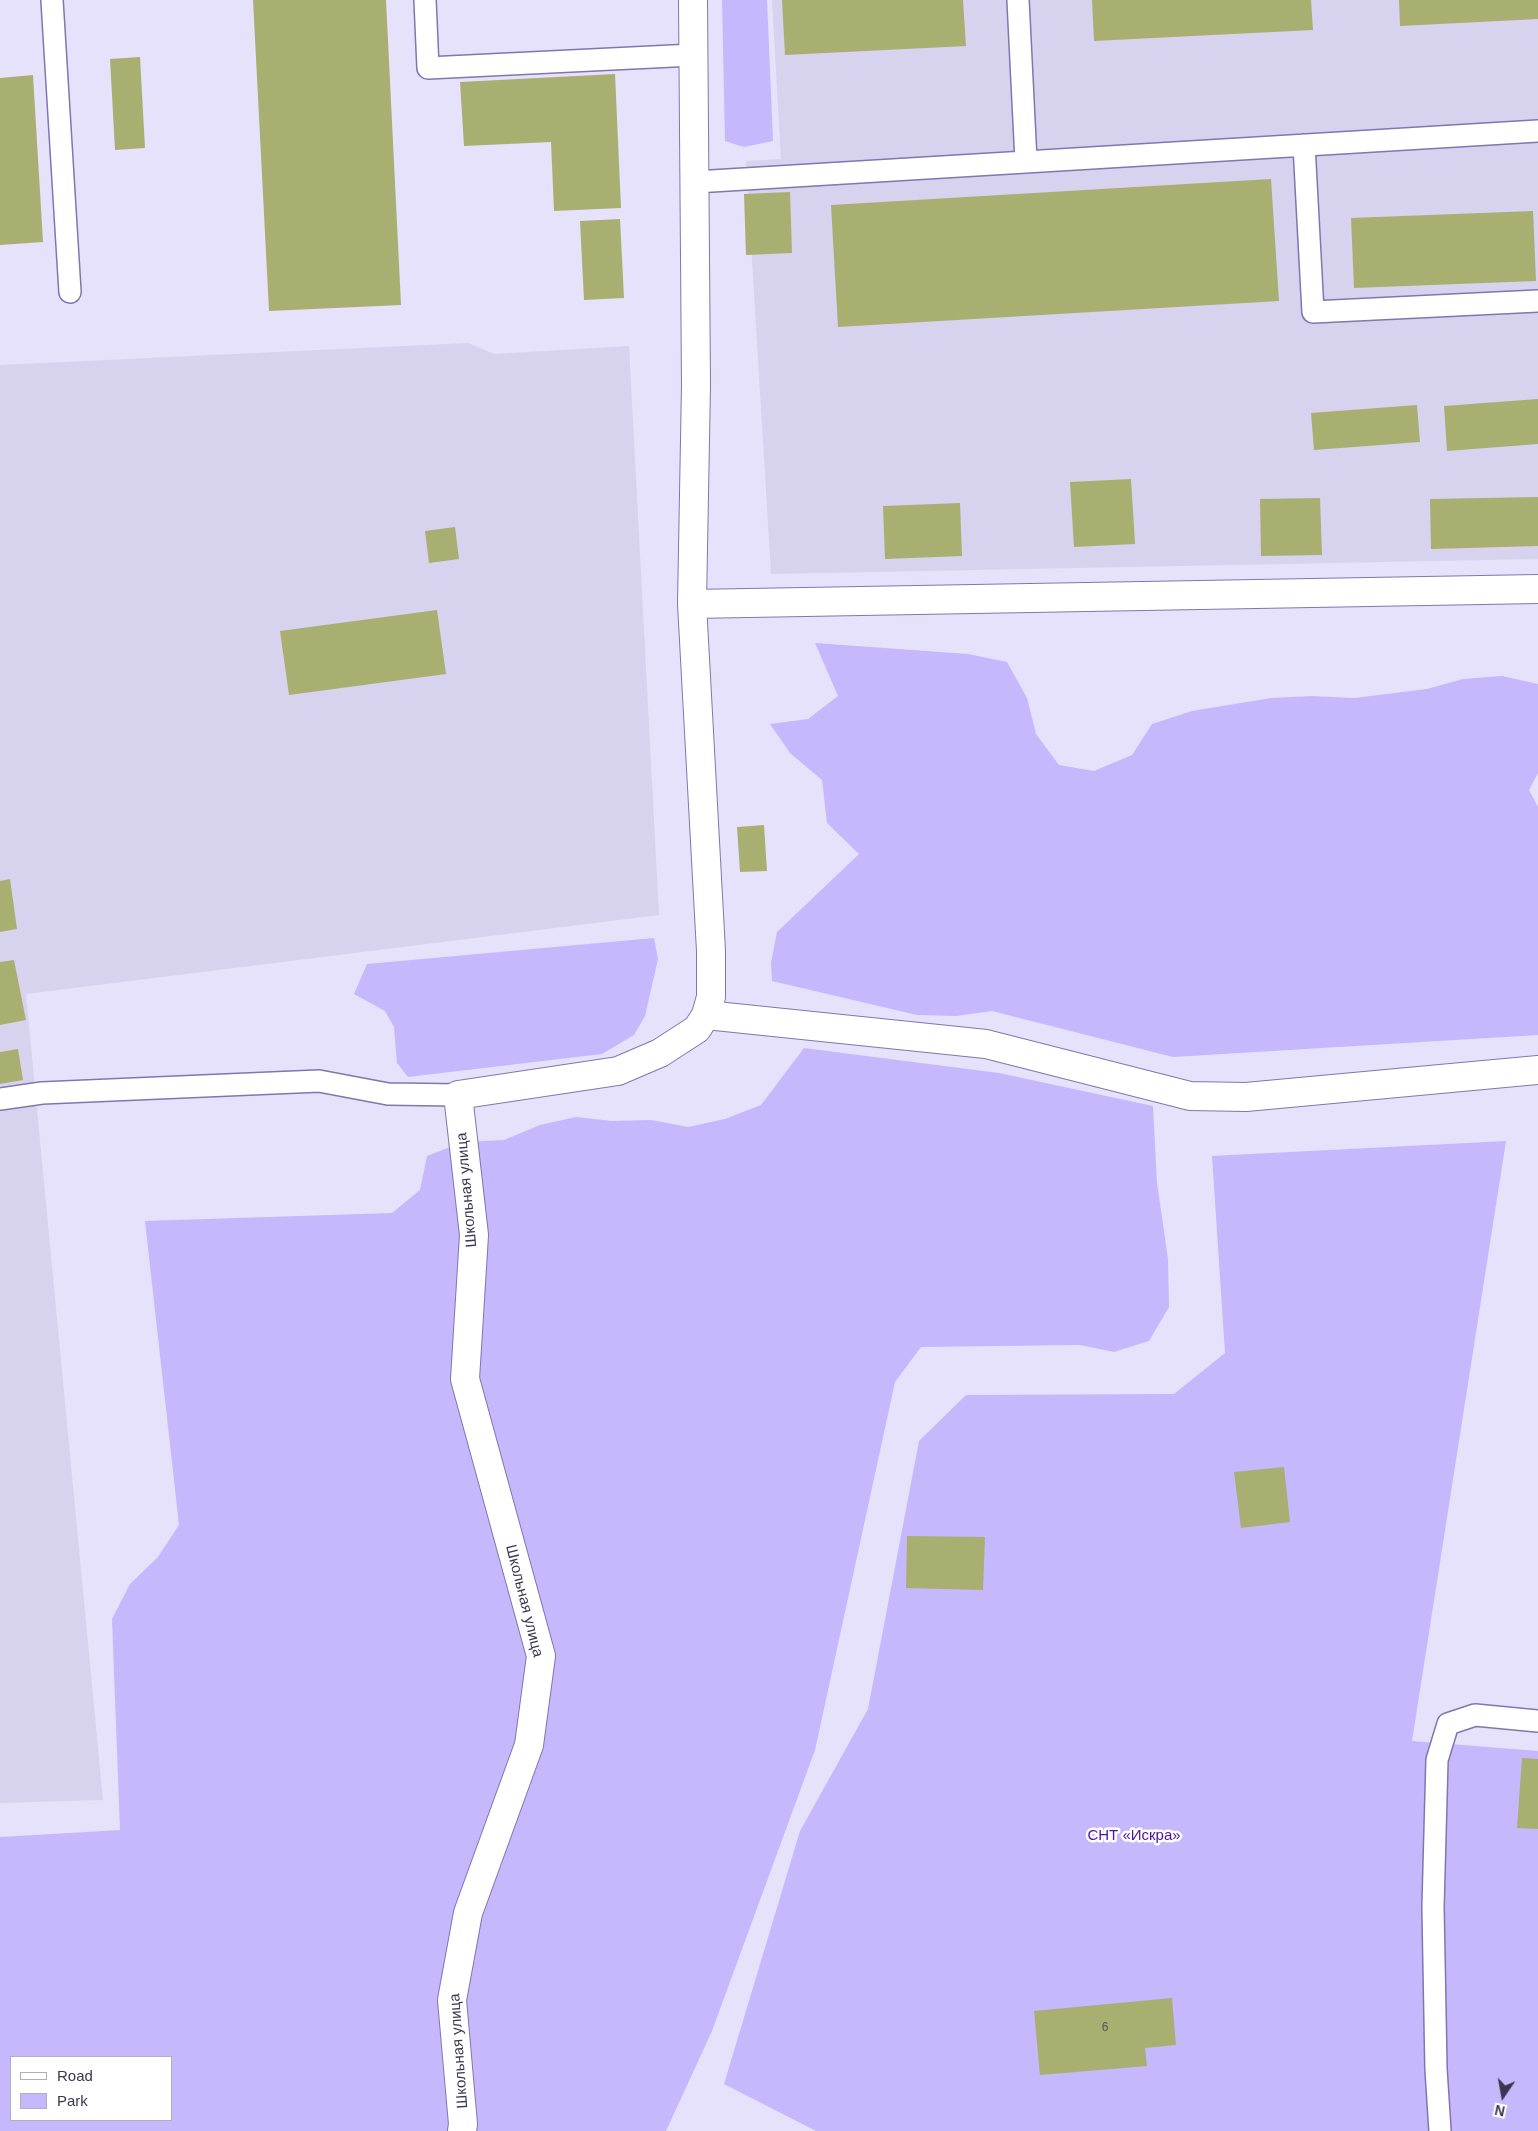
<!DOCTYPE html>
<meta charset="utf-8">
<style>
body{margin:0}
#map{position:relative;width:1538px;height:2131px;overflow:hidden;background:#e6e2fb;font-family:Arial,sans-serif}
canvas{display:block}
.legend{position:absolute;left:10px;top:2056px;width:162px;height:65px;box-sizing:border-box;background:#fff;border:1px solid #b1afb9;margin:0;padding:6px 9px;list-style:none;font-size:15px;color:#3b364f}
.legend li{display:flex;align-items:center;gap:10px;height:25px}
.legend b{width:25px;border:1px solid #b1afb9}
.north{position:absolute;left:1478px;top:2071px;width:50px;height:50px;-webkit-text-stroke:4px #fff;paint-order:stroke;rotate:192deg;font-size:14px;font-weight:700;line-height:20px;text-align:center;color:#3b364f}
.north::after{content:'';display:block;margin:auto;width:18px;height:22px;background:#3b364f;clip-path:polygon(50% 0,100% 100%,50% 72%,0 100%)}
</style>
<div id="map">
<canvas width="1538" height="2131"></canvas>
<ul class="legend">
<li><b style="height:6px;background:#fff"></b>Road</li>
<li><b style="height:14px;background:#c5b8fc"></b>Park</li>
</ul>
<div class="north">N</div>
</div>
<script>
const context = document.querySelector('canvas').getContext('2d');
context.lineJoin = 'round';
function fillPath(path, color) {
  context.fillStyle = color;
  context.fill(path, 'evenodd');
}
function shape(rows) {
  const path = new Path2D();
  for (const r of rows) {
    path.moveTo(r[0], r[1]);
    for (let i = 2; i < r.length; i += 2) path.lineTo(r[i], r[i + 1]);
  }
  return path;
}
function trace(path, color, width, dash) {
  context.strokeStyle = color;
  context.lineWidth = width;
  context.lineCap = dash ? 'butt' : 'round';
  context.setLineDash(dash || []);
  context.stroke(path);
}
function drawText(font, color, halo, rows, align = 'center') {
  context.font = font + ' Arial,sans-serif';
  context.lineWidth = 5;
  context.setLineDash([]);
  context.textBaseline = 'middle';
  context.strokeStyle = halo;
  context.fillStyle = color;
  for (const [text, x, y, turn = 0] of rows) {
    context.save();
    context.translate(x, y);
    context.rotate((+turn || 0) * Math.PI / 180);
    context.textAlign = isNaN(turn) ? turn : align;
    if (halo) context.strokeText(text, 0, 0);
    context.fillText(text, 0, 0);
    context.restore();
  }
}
const built = shape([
 [772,0,1538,0,1538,559,771,574,746,161,781,159],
 [468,343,494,354,629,346,659,915,26,994,103,1800,0,1803,0,365]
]);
const green = shape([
 [722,0,767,0,773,141,744,147,725,141],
 [815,643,968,654,1007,662,1027,698,1036,734,1059,765,1094,771,1132,755,1152,724,1192,711,1271,698,1312,696,1354,698,1427,689,1463,679,1502,676,1538,684,1538,773,1529,790,1538,807,1538,1035,1173,1057,992,1011,956,1016,917,1015,772,981,771,963,777,932,859,854,827,823,822,780,790,753,770,724,808,719,838,696],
 [654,938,658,959,645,1016,634,1035,602,1054,408,1077,397,1063,394,1027,385,1011,354,994,367,964],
 [804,1048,999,1073,1153,1106,1157,1183,1168,1259,1169,1307,1149,1341,1114,1352,1080,1345,921,1347,895,1382,815,1750,712,2031,666,2131,0,2131,0,1837,120,1830,112,1619,130,1584,158,1557,179,1525,145,1221,392,1213,420,1190,427,1156,463,1142,504,1140,540,1125,576,1117,612,1121,651,1120,688,1127,725,1119,761,1105],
 [11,2057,171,2057,171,2120,11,2120],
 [1506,1141,1412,1741,1538,1751,1538,2131,816,2131,724,2084,800,1831,868,1709,919,1441,966,1395,1174,1394,1225,1353,1212,1156]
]);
const building = shape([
 [253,0,386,0,401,305,269,311],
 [782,0,963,0,966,46,785,55],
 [1092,0,1311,0,1313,30,1094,41],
 [1399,0,1538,0,1538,19,1400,26],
 [140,57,145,148,115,150,110,59],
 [615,74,621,208,554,211,551,142,464,146,460,82],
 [33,75,43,242,0,245,0,78],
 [1271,179,1279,301,838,327,831,205],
 [790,192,792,253,746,255,744,194],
 [1533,211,1536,281,1354,288,1351,218],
 [620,219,624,298,584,300,580,221],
 [1538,399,1538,444,1447,451,1444,406],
 [1417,405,1420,442,1314,450,1311,413],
 [1131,479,1135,544,1074,547,1070,482],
 [1538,497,1538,546,1431,549,1430,499],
 [1320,498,1322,555,1261,556,1260,499],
 [960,503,962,556,885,559,883,506],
 [455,527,459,559,429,563,425,531],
 [437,610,446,674,289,695,280,631],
 [764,825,767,871,740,872,737,827],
 [10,879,17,929,0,932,0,881],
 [14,960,26,1020,0,1025,0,962],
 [18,1049,23,1080,0,1084,0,1052],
 [1284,1467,1290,1522,1241,1528,1234,1472],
 [907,1536,985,1537,983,1590,906,1588],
 [1522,1758,1538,1759,1538,1829,1517,1828],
 [1172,1998,1176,2045,1145,2048,1147,2066,1040,2075,1034,2011]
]);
const lane = shape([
 [52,0,70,292],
 [425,0,428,68,693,55],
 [1018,0,1026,161],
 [1304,145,1313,312,1538,301],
 [695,182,1538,131],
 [0,1099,42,1093,319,1081,388,1094,458,1095],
 [1440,2131,1436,2069,1433,1907,1437,1760,1448,1724,1475,1715,1538,1721]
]);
const street = shape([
 [692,604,1538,589],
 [706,1015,986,1044,1190,1096,1246,1097,1538,1070],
 [462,2131,463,2124,452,2000,468,1913,529,1745,541,1656,465,1379,474,1235,458,1095,618,1071,660,1053,697,1029,706,1015,711,997,711,951,692,604,696,385,693,0]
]);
const numberNames = [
 ["6",1105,2028]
];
const streetNames = [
 ["Школьная улица",467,1190,-95],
 ["Школьная улица",524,1601,76],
 ["Школьная улица",459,2051,-94]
];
const parkNames = [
 ["СНТ «Искра»",1134,1836]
];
fillPath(built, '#d7d2ee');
fillPath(green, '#c5b8fc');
fillPath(building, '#a9af70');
trace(lane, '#8176ae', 24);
trace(street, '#8176ae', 30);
trace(lane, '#fff', 21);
trace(street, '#fff', 28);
drawText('12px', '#565457', null, numberNames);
drawText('15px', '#3b364f', '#fff', streetNames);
drawText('15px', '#4d129e', '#fff', parkNames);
</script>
